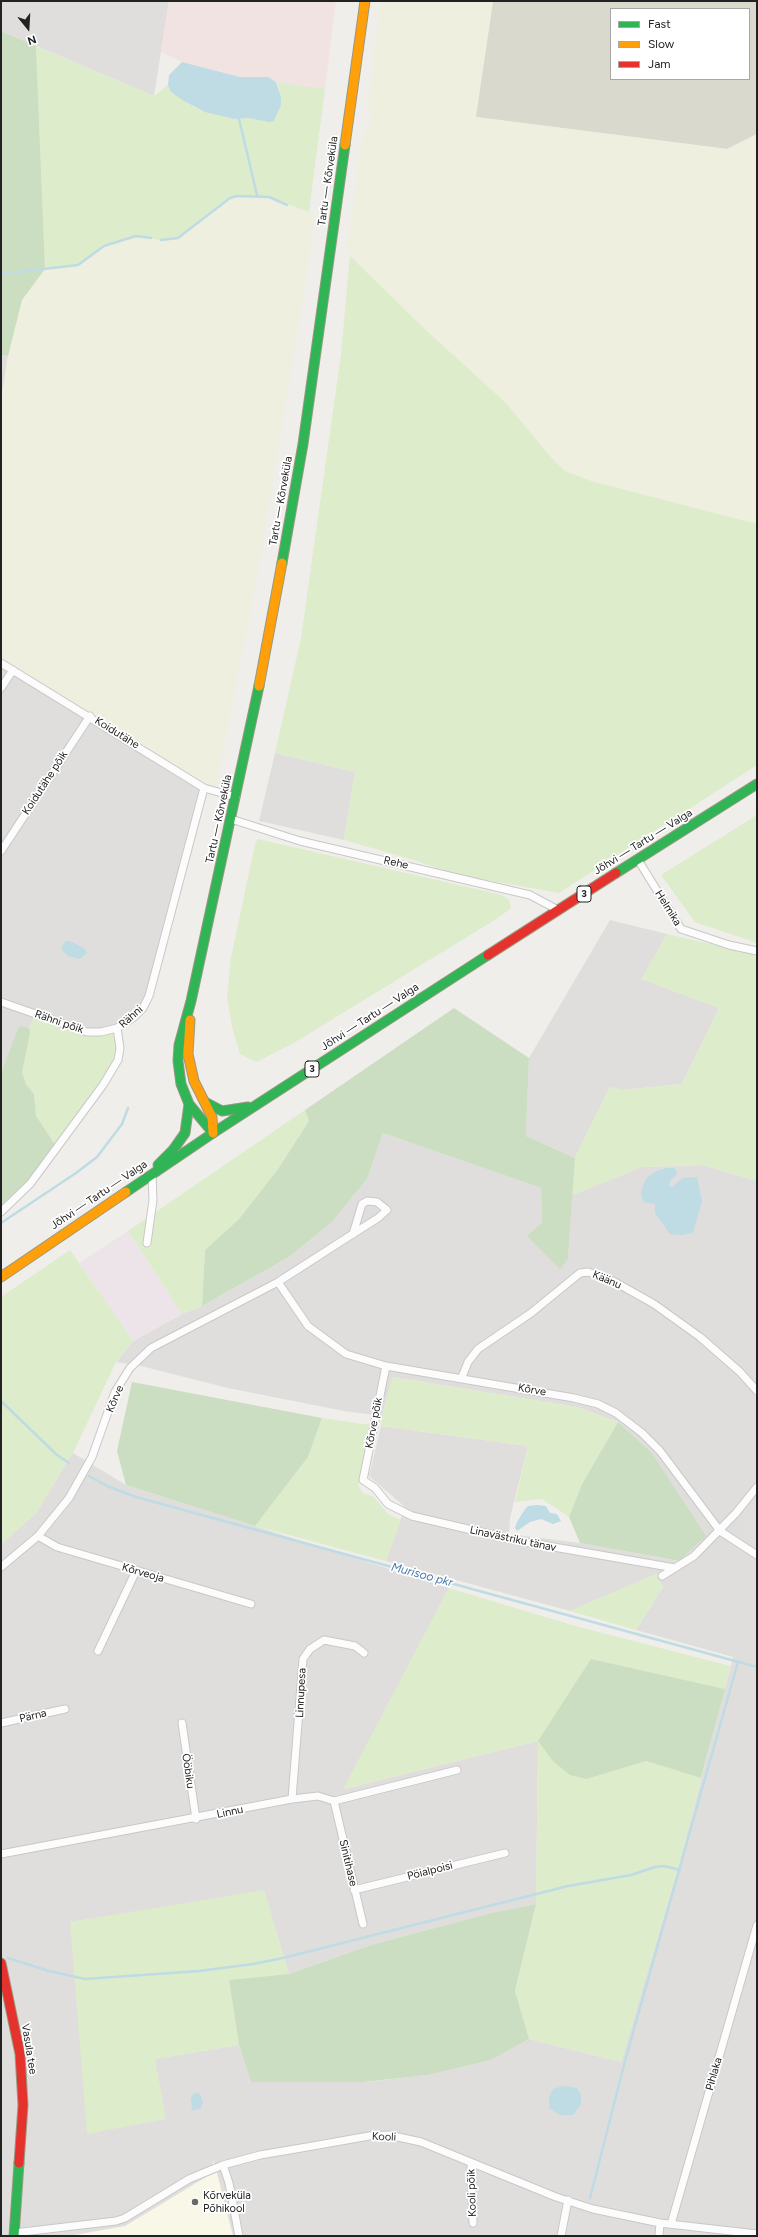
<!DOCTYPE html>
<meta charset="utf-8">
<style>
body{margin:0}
#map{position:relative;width:758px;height:2237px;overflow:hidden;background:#f0eeeb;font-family:Figtree,sans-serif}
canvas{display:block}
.frame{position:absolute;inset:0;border:2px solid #222;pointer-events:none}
.legend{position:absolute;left:610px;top:8px;width:140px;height:72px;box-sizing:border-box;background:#fff;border:1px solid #a7a7a7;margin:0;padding:5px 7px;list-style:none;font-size:12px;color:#222}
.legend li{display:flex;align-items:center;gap:8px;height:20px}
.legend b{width:20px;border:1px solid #a7a7a7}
.north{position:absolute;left:8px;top:8px;width:40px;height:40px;-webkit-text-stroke:3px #fff;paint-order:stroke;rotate:162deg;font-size:11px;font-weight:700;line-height:16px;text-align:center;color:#222}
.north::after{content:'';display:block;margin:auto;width:14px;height:18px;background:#222;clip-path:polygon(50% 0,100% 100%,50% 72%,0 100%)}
</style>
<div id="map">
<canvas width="758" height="2237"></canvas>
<div class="frame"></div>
<ul class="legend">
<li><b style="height:5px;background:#30b455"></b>Fast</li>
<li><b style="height:5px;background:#ff9f0a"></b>Slow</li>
<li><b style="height:5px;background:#e5322d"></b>Jam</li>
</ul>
<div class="north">N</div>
</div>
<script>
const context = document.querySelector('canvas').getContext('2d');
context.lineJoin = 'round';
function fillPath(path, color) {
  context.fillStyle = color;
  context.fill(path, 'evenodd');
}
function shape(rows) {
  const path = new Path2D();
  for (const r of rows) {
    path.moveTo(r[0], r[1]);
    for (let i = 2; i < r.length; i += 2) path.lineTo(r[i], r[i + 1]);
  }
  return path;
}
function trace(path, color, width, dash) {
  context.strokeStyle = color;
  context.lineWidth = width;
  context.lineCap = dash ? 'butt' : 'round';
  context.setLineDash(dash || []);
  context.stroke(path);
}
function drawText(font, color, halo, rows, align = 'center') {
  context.font = font + ' Figtree,sans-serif';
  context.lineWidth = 3.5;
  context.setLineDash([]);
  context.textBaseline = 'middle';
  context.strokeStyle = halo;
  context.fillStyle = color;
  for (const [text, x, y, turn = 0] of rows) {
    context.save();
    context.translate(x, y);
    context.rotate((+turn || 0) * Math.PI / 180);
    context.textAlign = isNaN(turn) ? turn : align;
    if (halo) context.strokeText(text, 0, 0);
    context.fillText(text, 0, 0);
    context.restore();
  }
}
const residential = shape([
 [1,1,169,1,154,96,1,31],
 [1,355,8,356,1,401],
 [1,663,204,788,149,996,134,1017,101,1032,36,1014,29,1028,22,1026,1,1074],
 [275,753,355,772,344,840,259,821],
 [610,920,667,934,642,979,719,1008,682,1084,622,1090,610,1087,575,1158,526,1136,529,1058],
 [383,1133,541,1188,542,1223,568,1259,572,1195,642,1167,703,1165,757,1181,757,2236,1,2236,1,1544,36,1513,73,1453,126,1485,449,1588,344,1789,538,1741,536,1904,491,1913,371,1945,289,1974,264,1891,70,1922,155,2059,239,2045,251,2082,367,2082,428,2075,491,2060,529,2039,621,2062,679,1864,733,1657,636,1630,663,1587,656,1574,570,1611,386,1561,405,1507,369,1476,381,1426,528,1446,510,1518,509,1534,580,1543,677,1561,668,1567,679,1561,651,1452,618,1422,577,1407,393,1377,382,1416,344,1411,228,1388,141,1366,116,1362,133,1341,182,1314,202,1306,289,1257,331,1223,367,1179]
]);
const commercial = shape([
 [169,1,336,1,325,89,276,82,268,77,240,77,182,62,161,52]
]);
const industrial = shape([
 [128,1231,182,1314,133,1341,79,1263]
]);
const education = shape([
 [214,2161,233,2236,69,2236,125,2226,206,2177]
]);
const construction = shape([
 [493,1,757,1,757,134,727,149,475,117],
 [611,9,749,9,749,79,611,79]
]);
const farmland = shape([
 [380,1,493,1,476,117,727,149,757,134,757,524,591,481,565,471,431,335,350,256,347,244,362,138,371,121,368,101],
 [257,195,269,197,315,214,298,332,259,568,215,793,1,663,1,401,8,356,22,300,45,269,78,265,104,246,136,236,169,240,230,198,237,196]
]);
const grass = shape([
 [36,46,154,96,168,85,171,92,196,108,234,119,249,118,274,121,281,105,279,87,276,82,325,89,309,212,269,197,237,196,229,198,178,238,161,240,136,236,104,246,78,265,45,269],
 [350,256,431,335,506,403,547,453,565,471,591,481,757,524,757,765,559,893,457,875,414,860,344,840,355,772,275,753,301,638,341,354],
 [757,815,757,943,695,922,661,875],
 [258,839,502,895,509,900,511,908,498,918,297,1041,257,1062,240,1054,232,1027,227,996,231,958,255,844],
 [667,934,757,955,757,1181,703,1165,642,1167,572,1195,575,1158,610,1087,622,1090,682,1084,719,1008,641,979],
 [36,1014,87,1032,117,1028,118,1060,58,1149,36,1116,34,1094,26,1084,22,1072,29,1028],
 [305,1110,309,1121,278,1169,239,1219,205,1250,202,1306,182,1314,128,1231],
 [70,1250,133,1341,116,1362,73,1453,36,1513,1,1544,1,1297],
 [392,1377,577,1407,618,1422,582,1484,569,1517,542,1499,515,1502,528,1446,381,1426,382,1416],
 [322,1418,370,1425,358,1485,363,1493,374,1497,388,1514,401,1520,386,1561,255,1526,308,1457],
 [656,1574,663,1587,636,1630,570,1611],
 [449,1588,572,1625,730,1666,725,1689,591,1659,587,1779,646,1761,701,1778,679,1864,621,2062,529,2039,515,1992,536,1904,538,1741,343,1789],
 [264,1890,289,1974,229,1980,239,2045,155,2059,166,2119,87,2134,70,1922]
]);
const forest = shape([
 [1,31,36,46,45,269,22,300,8,356,1,355],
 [454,1008,529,1058,526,1136,575,1158,568,1259,560,1269,527,1236,542,1223,541,1188,383,1133,367,1179,331,1223,289,1257,202,1306,205,1250,239,1219,278,1169,309,1121,305,1110],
 [22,1026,29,1028,30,1032,22,1072,26,1084,34,1094,36,1116,58,1149,1,1212,1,1074,18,1028],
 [132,1382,322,1418,308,1457,255,1526,126,1485,117,1451],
 [618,1422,651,1452,706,1536,679,1561,580,1543,569,1517,582,1484],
 [591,1659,725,1689,701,1778,646,1761,587,1779,570,1775,553,1761,538,1741],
 [536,1904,515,1991,529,2039,491,2060,428,2075,363,2082,251,2082,239,2045,229,1980,289,1974,371,1945,491,1913]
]);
const parking = shape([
 [750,1511,757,1515,757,1539,742,1531,745,1526,740,1522]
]);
const water = shape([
 [182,62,240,77,268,77,276,82,281,97,281,105,274,121,269,122,249,118,234,119,222,116,205,112,184,101,171,92,168,85,169,75],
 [66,941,70,941,84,948,87,953,80,959,68,956,62,950,62,946],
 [667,1168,675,1168,677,1174,670,1181,669,1186,672,1187,683,1178,697,1177,702,1201,693,1233,681,1235,670,1234,655,1213,655,1204,647,1203,642,1200,641,1192,646,1178,657,1171],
 [537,1505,546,1506,550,1513,557,1514,561,1521,553,1524,541,1519,530,1522,517,1531,515,1528,517,1522,525,1509,528,1506],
 [563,2086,577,2088,581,2095,581,2104,573,2115,560,2115,549,2108,549,2098,553,2089],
 [197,2093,200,2094,203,2102,201,2108,196,2110,192,2110,191,2099,193,2094]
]);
const stream = shape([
 [239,119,257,195],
 [161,240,178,238,230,198,237,196,269,197,287,205],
 [1,274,78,265,104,246,136,236,151,238],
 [1,1223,76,1173,97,1157,122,1124,128,1108],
 [1,1401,57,1455,69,1463],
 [89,1476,107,1486,136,1497,757,1667],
 [8,1958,49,1971,85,1979,199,1971,253,1964,283,1958,568,1886,631,1875,655,1867,664,1866,680,1870],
 [590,2198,625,2061,738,1662]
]);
const street = shape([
 [1,663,204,788,236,797],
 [1,688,13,670],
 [231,819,300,841,530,895,558,910],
 [1,851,90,716],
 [638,860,681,929,729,945,757,951],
 [1,1002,87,1032,101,1032,117,1028,134,1017,143,1008,149,996,204,788],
 [1,1212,30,1184,103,1085,118,1060,120,1048,117,1028],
 [147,1243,153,1200,152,1174],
 [278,1282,348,1237,378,1218,387,1210,377,1202,367,1201,362,1204,353,1234],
 [386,1366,363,1480,375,1488,388,1504,412,1516,519,1541,675,1568],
 [462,1377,468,1362,478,1349,531,1313,580,1273,588,1272,613,1281,654,1304,700,1337,740,1372,757,1391],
 [38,1536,57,1547,251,1604],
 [1,1567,38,1536,69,1498,92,1457,115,1392,130,1368,151,1348,278,1282,308,1326,346,1354,386,1366,574,1398,598,1404,616,1413,642,1433,660,1451,720,1531,757,1555],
 [662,1576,694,1556,736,1513,757,1487],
 [98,1651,136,1571],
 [1,1723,65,1709],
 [182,1723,196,1819],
 [292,1799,303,1659,310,1649,324,1640,355,1646,364,1653],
 [334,1801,363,1924],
 [1,1854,292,1799,318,1796,334,1801,457,1770],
 [354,1890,505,1853],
 [471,2164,473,2223],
 [223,2165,229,2183,239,2236],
 [671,2224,757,1925],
 [14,2233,116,2221,125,2218,189,2179,223,2165,260,2155,307,2147,369,2136,389,2135,421,2142,556,2197,593,2209,660,2223,757,2234],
 [561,2236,568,2200],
 [659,2236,660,2223]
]);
const fast = shape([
 [282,563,303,444,345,145],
 [616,873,757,784],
 [205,1102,222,1111,248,1107],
 [213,1133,189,1104,181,1084,178,1061,179,1045,191,1001,259,686],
 [158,1165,173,1150,185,1133,189,1104],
 [126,1192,213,1133,488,955],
 [14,2236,19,2163]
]);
const slow = shape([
 [345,145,365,1],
 [259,686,282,563],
 [190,1020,188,1054,194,1081,212,1117,213,1133],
 [1,1277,126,1192]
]);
const jam = shape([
 [488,955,616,873],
 [1,1963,20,2054,23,2105,19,2163]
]);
const markers = [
 [195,2202,4,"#6a6968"]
];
const shields = [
 [584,894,14],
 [312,1069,14]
];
const shieldNames = [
 ["3",584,894],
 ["3",312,1069]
];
const streetNames = [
 ["Tartu — Kõrveküla",328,181,-82],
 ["Tartu — Kõrveküla",281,501,-80],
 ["Koidutähe",117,733,32],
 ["Koidutähe põik",45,783,-57],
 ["Tartu — Kõrveküla",219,819,-78],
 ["Jõhvi — Tartu — Valga",643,842,-32],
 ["Rehe",396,863,13],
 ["Helmika",668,908,58],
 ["Rähni",131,1017,-42],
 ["Jõhvi — Tartu — Valga",370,1017,-33],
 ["Rähni põik",59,1022,19],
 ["Jõhvi — Tartu — Valga",99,1195,-34],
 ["Käänu",607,1280,23],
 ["Kõrve",532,1390,10],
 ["Kõrve",115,1399,-67],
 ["Kõrve põik",374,1423,-79],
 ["Linavästriku tänav",513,1539,12],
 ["Kõrveoja",143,1573,16],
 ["Linnupesa",301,1693,-87],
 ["Pärna",33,1716,-13],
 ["Ööbiku",188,1771,82],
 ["Linnu",230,1812,-12],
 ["Sinitihase",348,1863,77],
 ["Pöialpoisi",430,1871,-14],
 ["Vasula tee",29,2049,81],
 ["Pihlaka",714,2074,-74],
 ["Kooli",384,2137,2],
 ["Kooli põik",472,2193,-92]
];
const poiNames = [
 ["Kõrveküla",203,2196],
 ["Põhikool",203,2209]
];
const waterNames = [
 ["Murisoo pkr",422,1575,15]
];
fillPath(residential, '#dfdedc');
fillPath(commercial, '#f1e3e1');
fillPath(industrial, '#ede4e9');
fillPath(education, '#f8f7e8');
fillPath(construction, '#d9d9cd');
fillPath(farmland, '#efefdf');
fillPath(grass, '#ddeccb');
fillPath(forest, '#cbdec1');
fillPath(parking, '#e0dfde');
fillPath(water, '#bfdbe3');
trace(stream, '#bfdbe3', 2.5);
trace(street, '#c9c8c7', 9);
trace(fast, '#999a82', 11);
trace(slow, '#999a82', 11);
trace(jam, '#999a82', 11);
trace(street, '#fdfcfc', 7);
trace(fast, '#30b455', 9);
trace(slow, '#ff9f0a', 9);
trace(jam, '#e5322d', 9);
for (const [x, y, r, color] of markers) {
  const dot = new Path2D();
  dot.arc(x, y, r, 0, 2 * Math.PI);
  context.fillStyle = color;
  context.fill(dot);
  trace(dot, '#fff', 1.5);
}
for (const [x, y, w] of shields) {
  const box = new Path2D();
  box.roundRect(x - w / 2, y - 8, w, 16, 3);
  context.fillStyle = '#fff';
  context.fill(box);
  trace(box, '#222', 1);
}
drawText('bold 10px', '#222', null, shieldNames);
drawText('11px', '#222', '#fff', streetNames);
drawText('11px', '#222', '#fff', poiNames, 'left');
drawText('italic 12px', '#4a7aab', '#fff', waterNames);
</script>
